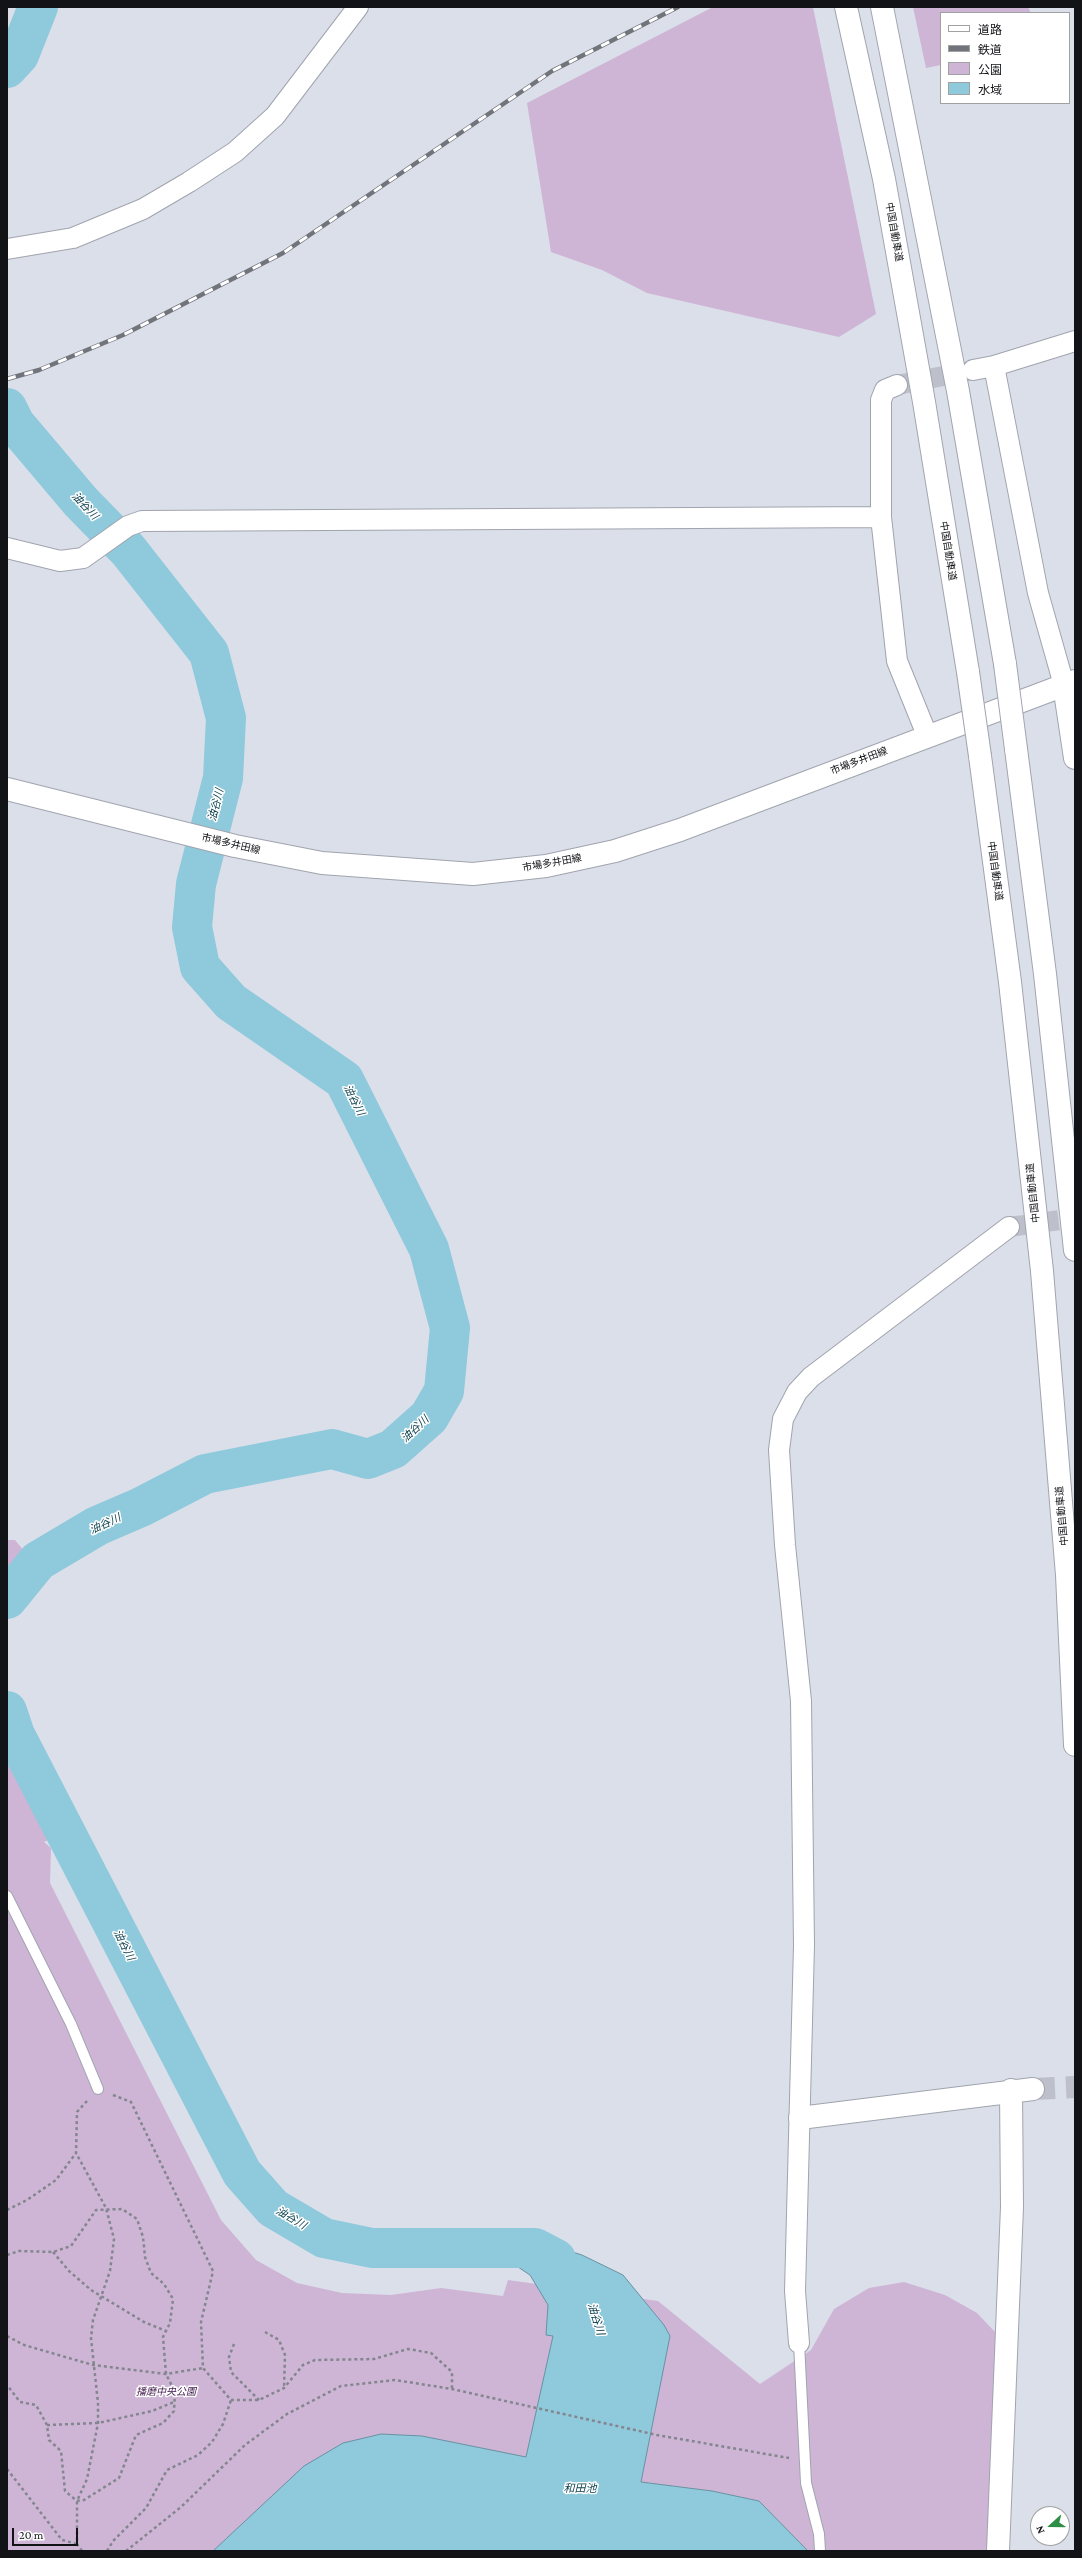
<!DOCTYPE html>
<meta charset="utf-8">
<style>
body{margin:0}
#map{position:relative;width:1082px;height:2558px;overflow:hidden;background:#dbdfea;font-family:"Crimson Pro","Noto Sans JP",serif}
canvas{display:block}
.frame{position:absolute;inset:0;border:8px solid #121317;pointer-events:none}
.legend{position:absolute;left:940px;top:12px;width:130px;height:92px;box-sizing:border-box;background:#fff;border:1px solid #a0a1a2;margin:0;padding:5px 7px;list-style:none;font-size:12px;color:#121317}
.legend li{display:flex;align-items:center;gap:8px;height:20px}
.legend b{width:20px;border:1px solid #a0a1a2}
.north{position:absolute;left:1030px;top:2506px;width:40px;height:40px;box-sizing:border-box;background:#fff;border:1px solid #a0a1a2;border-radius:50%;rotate:249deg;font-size:11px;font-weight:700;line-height:16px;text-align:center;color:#121317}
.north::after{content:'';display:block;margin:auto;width:14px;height:18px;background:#2c8f44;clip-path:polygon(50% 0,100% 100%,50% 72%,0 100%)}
.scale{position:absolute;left:12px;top:2528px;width:66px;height:18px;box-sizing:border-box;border:2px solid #121317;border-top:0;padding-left:5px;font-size:12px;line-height:14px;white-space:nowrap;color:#121317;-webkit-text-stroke:3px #fff;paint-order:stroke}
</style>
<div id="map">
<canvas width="1082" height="2558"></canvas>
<div class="frame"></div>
<ul class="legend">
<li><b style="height:5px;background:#fff"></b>道路</li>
<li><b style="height:5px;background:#71747b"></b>鉄道</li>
<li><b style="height:11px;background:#ceb5d6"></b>公園</li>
<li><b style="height:11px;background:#8ec9dc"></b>水域</li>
</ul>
<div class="north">N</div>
<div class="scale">20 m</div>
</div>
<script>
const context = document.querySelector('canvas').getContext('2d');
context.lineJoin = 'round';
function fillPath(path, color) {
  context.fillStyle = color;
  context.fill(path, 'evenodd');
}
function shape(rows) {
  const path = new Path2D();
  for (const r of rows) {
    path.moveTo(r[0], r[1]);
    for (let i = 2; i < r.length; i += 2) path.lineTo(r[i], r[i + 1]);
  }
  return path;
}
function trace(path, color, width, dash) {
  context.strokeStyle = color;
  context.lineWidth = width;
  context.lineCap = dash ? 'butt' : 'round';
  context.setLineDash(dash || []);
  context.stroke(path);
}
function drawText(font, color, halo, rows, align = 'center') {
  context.font = font + ' "Crimson Pro","Noto Sans JP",serif';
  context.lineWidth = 3;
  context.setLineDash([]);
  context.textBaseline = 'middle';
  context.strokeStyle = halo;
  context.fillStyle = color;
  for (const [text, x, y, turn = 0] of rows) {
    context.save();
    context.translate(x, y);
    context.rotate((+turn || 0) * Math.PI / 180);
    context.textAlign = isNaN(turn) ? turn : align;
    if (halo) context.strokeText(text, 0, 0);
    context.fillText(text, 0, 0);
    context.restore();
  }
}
const green = shape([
 [713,7,813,7,876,314,839,337,647,293,602,270,551,252,527,103],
 [913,7,1028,7,1031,13,941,13,941,65,926,68],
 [7,1540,15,1540,24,1551,7,1570],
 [7,1751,50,1839,44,1842,51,1848,50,1883,221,2220,256,2260,297,2283,342,2293,391,2295,441,2288,503,2296,508,2280,658,2301,760,2384,811,2350,834,2309,869,2288,904,2282,945,2295,977,2313,996,2333,987,2551,7,2551]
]);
const water = shape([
 [534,2240,582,2255,623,2275,664,2325,670,2336,641,2482,712,2491,759,2501,808,2551,213,2551,304,2466,343,2443,381,2434,422,2436,526,2457,553,2336,546,2335,548,2305,530,2275,518,2267,464,2254,534,2240]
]);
const river = shape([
 [7,68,19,55,38,7],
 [7,408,15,424,81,502,128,550,209,653,226,718,223,778,196,884,192,927,200,967,231,1002,344,1080,429,1249,450,1328,444,1391,429,1417,393,1449,368,1459,332,1449,205,1474,141,1507,97,1526,38,1561,7,1599],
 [7,1711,15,1735,242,2173,273,2208,324,2238,372,2248,535,2248,556,2259]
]);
const streetTunnel = shape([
 [897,385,969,371],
 [1009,1227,1075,1218]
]);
const secondaryTunnel = shape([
 [1033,2089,1075,2087]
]);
const path = shape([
 [113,2095,131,2102,213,2271,201,2322,203,2368,231,2400,259,2400,284,2388,303,2365,315,2360,374,2359,408,2349,431,2353,452,2372,452,2389],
 [7,2210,27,2200,56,2180,76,2153],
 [53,2252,69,2271,91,2290,144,2322,166,2331],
 [7,2255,19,2251,53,2252,71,2246,96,2210,122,2209,137,2219,143,2237,145,2257,151,2273,164,2284,173,2299,170,2323,163,2337,166,2374,175,2392,174,2411,163,2423,136,2435,119,2478,84,2500,77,2501,65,2491,61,2451,49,2440,47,2425,36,2405,20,2402,7,2385],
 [265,2332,279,2340,285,2355,284,2388],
 [7,2336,24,2345,93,2365,166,2374,203,2368],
 [234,2344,229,2357,231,2372,259,2400],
 [47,2425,98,2423,152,2411,174,2402],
 [7,2469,62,2540,77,2544],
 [82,2551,77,2544,77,2501,87,2479,98,2423,98,2403,91,2338,93,2320,110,2271,114,2239,106,2208,76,2153,77,2112,87,2101],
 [107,2551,113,2541,146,2508,167,2470,198,2455,212,2442,223,2424,231,2400],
 [126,2551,181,2507,245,2445,287,2414,341,2386,395,2380,452,2389,657,2435,789,2458]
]);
const lane = shape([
 [7,1896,71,2024,98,2089],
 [799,2343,806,2483,819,2534,820,2551]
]);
const street = shape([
 [7,249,73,238,143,209,189,182,235,152,275,116,358,7],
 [994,366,1038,593,1064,685],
 [973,370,994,366,1075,341],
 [897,385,885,390,881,400,881,517,897,661,927,735],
 [7,548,60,561,83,558,128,526,142,521,881,517],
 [799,2343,795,2291,804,1945,801,1701,785,1545,779,1450,783,1419,797,1392,811,1377,1009,1227]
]);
const secondary = shape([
 [1064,685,1075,758],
 [7,789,235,846,322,863,473,874,546,866,615,851,680,830,1075,681],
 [800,2118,1033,2089],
 [998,2551,1012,2207,1011,2090]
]);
const highway = shape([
 [846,7,884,179,924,402,968,672],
 [882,7,958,391,1005,664],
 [1016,749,1045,974,1075,1250],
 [980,756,1010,982,1042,1271,1067,1575,1075,1745]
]);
const rail = shape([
 [7,379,39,370,123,335,283,253,552,71,678,7]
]);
const highwayBridge = shape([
 [1005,664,1016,749],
 [968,672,980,756]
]);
const streetNames = [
 ["中国自動車道",894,232,80],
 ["中国自動車道",948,551,81],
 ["市場多井田線",859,761,-21],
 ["市場多井田線",231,844,13],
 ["市場多井田線",552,863,-10],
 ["中国自動車道",995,871,82],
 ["中国自動車道",1033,1193,-96],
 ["中国自動車道",1062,1516,-95]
];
const parkNames = [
 ["播磨中央公園",166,2392]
];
const waterNames = [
 ["油谷川",85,506,47],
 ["油谷川",216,805,-76],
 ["油谷川",354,1100,63],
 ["油谷川",415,1429,-43],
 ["油谷川",105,1524,-25],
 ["油谷川",124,1945,63],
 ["油谷川",291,2218,31],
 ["油谷川",596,2319,73],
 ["和田池",580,2489]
];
fillPath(green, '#ceb5d6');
fillPath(water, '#8ec9dc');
trace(water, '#6992a1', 1);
trace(river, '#8ec9dc', 40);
trace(streetTunnel, '#bdc0ca', 20, [20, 10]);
trace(secondaryTunnel, '#bdc0ca', 22, [22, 11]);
trace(lane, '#a0a4ae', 12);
trace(street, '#a0a4ae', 22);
trace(secondary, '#a0a4ae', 24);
trace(highway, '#a0a4ae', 24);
trace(path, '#83868e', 2.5, [3, 3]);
trace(lane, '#fff', 10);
trace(street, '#fff', 20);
trace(secondary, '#fff', 22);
trace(highway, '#fff', 22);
trace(rail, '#71747b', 4.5);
trace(rail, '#fff', 3, [9]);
trace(highwayBridge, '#a0a4ae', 24, []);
trace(highwayBridge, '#fff', 22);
drawText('10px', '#121317', '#fff', streetNames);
drawText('italic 10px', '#421c4e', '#fff', parkNames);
drawText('italic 11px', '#124553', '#fff', waterNames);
</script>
